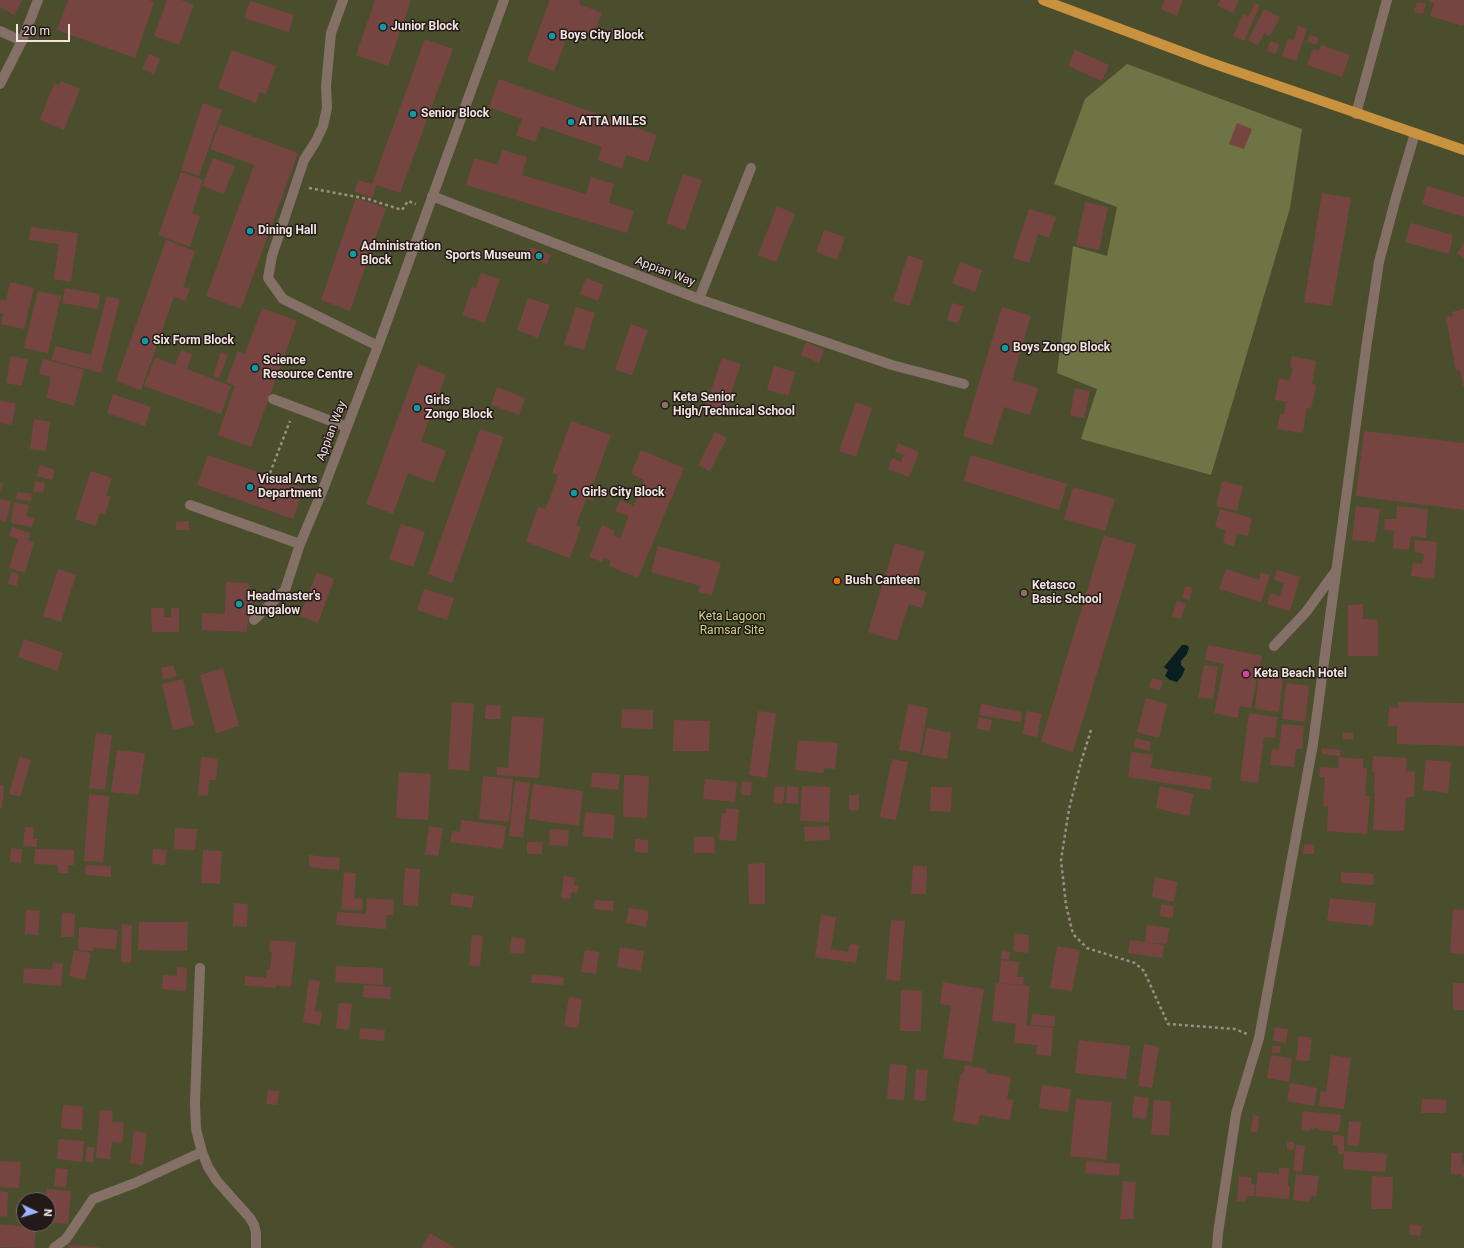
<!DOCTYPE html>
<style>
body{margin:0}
#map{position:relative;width:1464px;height:1248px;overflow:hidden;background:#423029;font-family:Roboto,sans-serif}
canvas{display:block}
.north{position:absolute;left:16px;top:1192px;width:40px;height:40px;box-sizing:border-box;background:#231a17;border:1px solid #756b67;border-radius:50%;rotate:94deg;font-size:11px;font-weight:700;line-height:16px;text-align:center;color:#f1e4e0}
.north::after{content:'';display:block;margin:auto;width:14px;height:18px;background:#9ab5fd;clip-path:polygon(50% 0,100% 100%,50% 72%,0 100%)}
.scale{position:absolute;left:16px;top:24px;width:54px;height:18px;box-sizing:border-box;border:2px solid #f1e4e0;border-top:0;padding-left:5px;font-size:12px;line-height:14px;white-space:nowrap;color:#f1e4e0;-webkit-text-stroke:3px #231a17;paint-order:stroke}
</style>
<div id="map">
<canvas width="1464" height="1248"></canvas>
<div class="north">N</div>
<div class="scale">20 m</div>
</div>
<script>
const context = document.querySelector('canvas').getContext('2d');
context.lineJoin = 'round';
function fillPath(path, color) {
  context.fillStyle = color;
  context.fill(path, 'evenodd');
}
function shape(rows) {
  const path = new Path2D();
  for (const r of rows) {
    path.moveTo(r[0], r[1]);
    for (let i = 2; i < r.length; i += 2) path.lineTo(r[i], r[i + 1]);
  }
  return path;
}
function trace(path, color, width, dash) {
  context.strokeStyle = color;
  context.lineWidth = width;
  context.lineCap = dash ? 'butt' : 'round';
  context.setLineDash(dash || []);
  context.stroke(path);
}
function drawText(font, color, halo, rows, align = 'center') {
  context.font = font + ' Roboto,sans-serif';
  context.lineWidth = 3;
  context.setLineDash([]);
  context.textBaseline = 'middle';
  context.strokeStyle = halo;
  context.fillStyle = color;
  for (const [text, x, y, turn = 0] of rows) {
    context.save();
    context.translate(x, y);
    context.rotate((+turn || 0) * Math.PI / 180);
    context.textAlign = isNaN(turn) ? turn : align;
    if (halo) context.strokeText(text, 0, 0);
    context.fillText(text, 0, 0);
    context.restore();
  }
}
const green = shape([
 [0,0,1464,0,1464,1248,0,1248],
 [24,1200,48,1200,48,1224,24,1224]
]);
const forest = shape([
 [1127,64,1302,129,1290,208,1211,475,1081,439,1097,389,1057,373,1073,246,1107,256,1117,207,1054,184,1085,99]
]);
const water = shape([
 [1182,645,1187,645,1189,648,1187,654,1181,661,1181,665,1185,669,1182,676,1177,682,1170,680,1165,676,1168,670,1164,667]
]);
const building = shape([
 [0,0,22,0,14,15,0,7],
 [68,0,149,0,154,2,135,58,57,30],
 [167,0,181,0,194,5,179,45,154,36],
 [375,0,411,0,388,66,356,55],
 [550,0,580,0,579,4,602,13,591,40,569,32,554,71,527,61],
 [1165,0,1183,0,1177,16,1161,9],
 [1220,0,1239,0,1234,13,1217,6],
 [1430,0,1464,0,1464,22,1463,26,1430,16,1434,3,1429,2],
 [250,1,294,15,289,32,244,18],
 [1417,2,1426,4,1423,14,1414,12],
 [1255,3,1260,5,1244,41,1233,36,1243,14,1248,17],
 [1264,9,1280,17,1270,36,1264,33,1258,45,1248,40],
 [1298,26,1307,29,1296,61,1282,56,1288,39,1294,40],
 [1310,35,1319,38,1316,45,1307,42],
 [425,39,453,49,400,193,377,185,372,198,354,191,358,180,372,184],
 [1270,41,1279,44,1276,54,1267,51],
 [1321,45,1350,55,1342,77,1307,65,1313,49,1319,51],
 [232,50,276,66,266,94,260,92,256,103,218,88],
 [1075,50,1109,65,1102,81,1068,66],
 [149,54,160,59,154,74,142,69],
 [499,79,657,135,648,162,626,155,622,169,598,160,602,147,541,126,535,142,516,135,522,119,489,107],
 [61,81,80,89,64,130,40,120,54,83,59,85],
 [203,103,222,110,199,176,181,170],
 [1237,123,1252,129,1244,149,1229,144],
 [219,124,298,153,241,309,206,296,254,165,210,149],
 [502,150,527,157,522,175,586,194,591,177,614,184,609,203,634,211,627,233,466,185,474,158,498,165],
 [213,158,235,166,224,194,202,186],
 [181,172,203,180,192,213,200,216,190,247,158,235],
 [683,174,702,180,685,230,666,223],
 [1427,186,1464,197,1464,217,1422,204],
 [1322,193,1351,198,1332,306,1304,302],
 [356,198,386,208,350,311,321,300],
 [1085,202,1108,207,1099,250,1076,245],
 [777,206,795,214,776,262,758,255],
 [1029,209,1056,217,1049,238,1038,234,1029,263,1013,258],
 [1411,223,1453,235,1449,254,1405,242],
 [31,227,78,233,71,282,54,279,59,244,29,240],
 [824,230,845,237,837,260,816,252],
 [166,240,195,251,183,287,190,289,186,301,174,297,141,390,116,381],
 [1464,242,1464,258,1457,254],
 [531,247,551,255,547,264,527,257],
 [908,255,924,261,910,306,893,301],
 [960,262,982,270,975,292,952,283],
 [481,273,500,279,485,323,462,315,472,287,476,288],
 [586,278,604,285,598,301,580,294],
 [10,282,34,288,24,329,1,324,3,313,0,313,0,302,1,299,6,301],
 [65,288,100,294,98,309,62,303],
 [38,291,61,296,48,353,24,348],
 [107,296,120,299,101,373,52,360,55,346,91,355],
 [528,298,550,305,538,338,517,330],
 [952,303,964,306,958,323,947,320],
 [576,307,595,313,584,350,564,344],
 [1002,307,1031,316,1012,380,1038,388,1030,415,1004,407,992,445,963,436],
 [262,308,297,321,251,447,218,435,235,386,226,382,238,351,245,354],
 [1464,309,1464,386,1463,386,1460,370,1456,371,1446,317,1453,316,1452,312],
 [631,324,648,330,632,375,615,370],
 [806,342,824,350,819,363,801,355],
 [181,350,192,354,187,369,231,386,221,414,144,386,155,357,175,365],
 [221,352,228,355,219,378,213,376],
 [11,356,28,359,22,386,6,383],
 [1292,356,1316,361,1312,384,1316,385,1311,409,1307,408,1303,433,1277,429,1280,414,1284,414,1286,402,1275,400,1279,378,1290,381,1293,368,1290,367],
 [722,358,741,364,725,411,706,405],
 [43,359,84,370,74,406,46,398,51,377,39,374],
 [418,364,446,375,421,441,446,451,434,483,408,473,393,514,366,504],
 [774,366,795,372,788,396,767,390],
 [497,387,525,398,519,415,491,405],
 [1075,388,1090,391,1084,418,1070,415],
 [113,394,151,407,145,426,107,413],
 [0,401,16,403,12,425,0,423],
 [856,402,872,408,856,457,839,451],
 [34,419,50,422,46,451,30,449],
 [571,421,611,435,592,487,597,488,593,501,586,499,576,525,581,527,570,558,526,542,538,507,546,509,558,475,552,473],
 [480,429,504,437,452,583,428,574],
 [1364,431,1464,443,1464,510,1356,496],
 [715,432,727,438,710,471,698,465],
 [898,443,919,452,909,477,888,469,892,458,901,462,904,455,895,452],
 [641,450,684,468,638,578,609,566,611,561,604,558,602,562,589,557,602,525,615,531,613,535,620,538,629,516,615,511,620,500,634,506,644,480,631,474],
 [208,455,304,488,293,519,197,485],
 [971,455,1067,484,1059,510,964,481],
 [40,465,55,470,52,480,36,476],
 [91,471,112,478,106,495,111,497,105,514,100,513,95,526,75,519],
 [35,481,45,483,43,493,33,491],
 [1222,481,1243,486,1237,511,1216,506],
 [0,483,3,483,0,492],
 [1073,487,1115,499,1105,531,1064,519],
 [17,492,32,494,31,501,16,499],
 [0,499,11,501,6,522,0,520],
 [14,502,29,505,27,516,34,518,32,527,11,523],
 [1356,506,1380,509,1375,542,1352,540],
 [1397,506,1428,509,1426,538,1411,536,1409,550,1393,548,1394,531,1384,530,1385,519,1396,519],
 [1220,509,1252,518,1248,536,1237,533,1234,546,1223,543,1226,530,1215,527],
 [189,521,189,530,176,530,176,522],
 [401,524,425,532,413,567,389,559],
 [12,527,30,533,28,540,34,542,25,573,9,568,18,539,9,536],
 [1104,535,1136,545,1073,752,1041,742],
 [1415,540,1437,542,1434,579,1411,576,1413,563,1423,564,1424,554,1414,552],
 [895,543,925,552,913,588,927,592,922,608,909,604,897,641,868,632],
 [658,546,721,563,712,595,698,592,700,586,651,572],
 [58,569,76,575,61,622,43,616],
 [1226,569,1259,580,1261,572,1270,575,1261,602,1219,589],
 [1277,570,1300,577,1290,611,1267,604,1270,593,1280,596,1284,583,1274,580],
 [11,572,19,574,17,586,8,584],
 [317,572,334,579,318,623,300,616],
 [226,582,249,583,249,595,253,595,252,621,248,620,247,632,202,630,202,613,225,614],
 [1185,586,1193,588,1189,600,1182,598],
 [424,589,454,598,447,620,417,610],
 [1177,601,1186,604,1181,619,1172,616],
 [1363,604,1363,619,1378,620,1378,656,1348,656,1348,605],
 [151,608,164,608,164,617,171,617,171,608,179,608,179,632,152,632],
 [24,639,63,653,57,671,18,657],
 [1208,645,1262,656,1251,708,1240,706,1238,718,1214,713,1224,664,1205,660],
 [173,665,177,676,163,680,161,668],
 [1204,665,1218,667,1213,699,1198,697],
 [223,668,239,726,216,733,200,675],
 [1259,674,1283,677,1279,712,1255,709],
 [1152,678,1163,681,1160,691,1149,687],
 [183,679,194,725,173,730,162,684],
 [1286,683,1309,686,1305,722,1282,719],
 [1146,698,1167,704,1159,738,1137,732],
 [452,702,474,704,469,771,448,769],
 [1398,702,1464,703,1464,746,1397,744,1397,726,1388,726,1389,707,1398,708],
 [908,704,928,708,920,753,899,750],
 [981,704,1022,712,1021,722,979,715],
 [486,705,501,706,500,719,485,719],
 [622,709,653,710,653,729,621,728],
 [758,711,776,713,767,778,749,775],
 [1027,711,1042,714,1037,737,1022,734],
 [1249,713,1277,717,1275,738,1264,737,1258,783,1240,781],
 [512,716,544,718,539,778,497,775,497,767,508,768],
 [979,717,992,720,990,731,977,729],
 [674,720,710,721,709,751,673,751],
 [1282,724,1304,726,1302,749,1296,749,1294,767,1270,765,1272,749,1279,750],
 [927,728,951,733,947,759,922,755],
 [1343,732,1353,733,1353,740,1343,739],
 [96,733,112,735,105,790,89,788],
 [1136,738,1151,742,1149,751,1134,747],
 [798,740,838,743,835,769,824,768,823,773,795,770],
 [1322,748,1341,750,1340,756,1322,754],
 [117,750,145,753,139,795,111,792],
 [1131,752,1153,755,1151,768,1212,777,1210,790,1128,777],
 [20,756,31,760,20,797,9,794],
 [1373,756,1407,758,1406,771,1415,772,1414,797,1406,797,1404,831,1373,830,1375,793,1374,792,1375,772,1372,772],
 [201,757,218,759,216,780,209,780,208,796,198,795],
 [1339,757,1363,759,1363,768,1367,768,1365,796,1370,796,1367,834,1327,831,1328,806,1323,806,1325,777,1319,777,1320,767,1338,768],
 [892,759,908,762,896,820,880,817],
 [1426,760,1451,762,1448,793,1423,790],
 [399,772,431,774,428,820,396,818],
 [592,772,620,775,618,790,591,787],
 [624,775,649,776,647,818,623,817],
 [483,776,513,779,509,822,479,819],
 [705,779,737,782,735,802,703,799],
 [515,781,530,783,523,837,509,836],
 [742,781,752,782,751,795,741,795],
 [533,784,583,791,579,826,529,819],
 [0,785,4,786,2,808,0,808],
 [775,786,785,787,783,804,773,803],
 [787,786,798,787,798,804,786,803],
 [802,786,830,787,829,822,800,821],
 [1160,786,1194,794,1189,816,1156,808],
 [931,787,952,787,951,812,930,811],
 [89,794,109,796,103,862,84,861],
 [849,795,859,795,859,810,849,810],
 [726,808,739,809,736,841,719,840,722,813,726,813],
 [585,812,615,815,613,839,583,836],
 [461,820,506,826,503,849,450,842,452,831,460,832],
 [429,826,443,828,438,856,425,854],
 [829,826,830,840,805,841,804,827],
 [25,827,34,828,33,839,37,839,37,847,23,846],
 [175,828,197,829,195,850,174,849],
 [550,829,569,830,568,846,549,845],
 [694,837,714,837,715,853,694,853],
 [635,839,648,840,648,853,635,852],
 [527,842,543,842,542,854,527,854],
 [1304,844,1314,845,1314,854,1303,854],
 [11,848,22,849,21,863,10,862],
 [35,849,74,850,74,865,68,865,68,873,58,873,58,865,34,864],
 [153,849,167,850,165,865,152,864],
 [203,850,222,851,220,884,201,883],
 [309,855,340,858,339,870,309,867],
 [765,863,765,904,749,904,748,864],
 [86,865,111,866,111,877,85,875],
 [913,866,927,866,926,894,911,894],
 [405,868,420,869,418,906,403,905],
 [344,872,356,873,354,898,363,899,362,911,341,909],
 [1341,872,1374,874,1373,885,1341,883],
 [564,876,576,878,574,885,579,886,577,893,572,892,570,899,561,898],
 [1155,877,1178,882,1174,902,1152,897],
 [452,893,474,896,472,908,450,905],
 [367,898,394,900,393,915,387,915,386,929,336,925,337,912,366,914],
 [1330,898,1376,903,1373,926,1327,921],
 [595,900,614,901,613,911,594,909],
 [234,903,248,904,247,927,233,926],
 [1161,904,1174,906,1173,918,1160,916],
 [629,908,649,911,646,927,626,923],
 [1453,909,1464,910,1464,954,1450,953],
 [26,910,40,911,38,935,25,934],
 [62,913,75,914,74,937,61,937],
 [821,915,836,917,831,949,848,952,850,944,859,945,856,963,815,957],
 [891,920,905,921,900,981,886,979],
 [139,922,188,922,187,951,138,950],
 [122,924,132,925,131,963,121,962],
 [1147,925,1169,928,1167,944,1145,942],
 [79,927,118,930,116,949,94,948,93,951,78,950],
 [1015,934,1029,935,1028,953,1013,951],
 [472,935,483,936,480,966,469,965],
 [511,937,525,939,524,954,510,953],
 [270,940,296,942,291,987,276,985,276,988,245,985,245,976,266,978,267,970,270,970,272,952,269,951],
 [1130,940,1164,945,1162,958,1128,953],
 [1057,946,1080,950,1072,991,1050,988],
 [620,947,644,951,641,971,617,967],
 [74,950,91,953,85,980,69,976],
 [585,950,599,952,596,974,581,972],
 [1002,951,1010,952,1009,960,1001,959],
 [1001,960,1019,962,1017,977,1024,977,1023,985,999,983],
 [53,963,63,964,61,986,23,983,24,968,52,970],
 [336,966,383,968,383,985,335,982],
 [177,967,187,968,186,991,162,989,163,975,177,976],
 [532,974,564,977,563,985,531,983],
 [309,979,320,981,315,1011,322,1012,320,1025,303,1022],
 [943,982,984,989,972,1062,943,1058,951,1006,940,1004],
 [996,983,1030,986,1026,1025,992,1021],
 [1453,983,1464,983,1464,1010,1453,1010],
 [364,985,391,987,390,999,363,997],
 [901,990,922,991,921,1031,900,1031],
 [569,997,582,999,578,1028,564,1026],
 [339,1003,352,1004,349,1030,336,1028],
 [1032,1014,1055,1016,1054,1027,1031,1025],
 [1016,1024,1053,1028,1051,1056,1036,1054,1037,1045,1014,1043],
 [1275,1027,1288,1029,1286,1043,1273,1041],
 [360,1028,385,1030,384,1041,359,1039],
 [1299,1036,1312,1038,1309,1061,1296,1060],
 [1079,1040,1130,1046,1126,1079,1075,1073],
 [1144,1044,1159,1047,1152,1088,1138,1086],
 [1272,1046,1281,1046,1280,1053,1272,1053],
 [1271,1055,1292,1059,1289,1082,1267,1078],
 [1331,1055,1351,1058,1344,1109,1319,1106,1321,1091,1326,1092],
 [890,1064,907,1065,904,1100,887,1099],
 [965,1065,986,1069,986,1073,1011,1077,1007,1099,1013,1100,1010,1120,980,1115,978,1125,953,1121,960,1075,963,1075],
 [916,1069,928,1070,925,1101,914,1100],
 [1290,1083,1317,1088,1314,1106,1287,1101],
 [1042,1085,1071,1089,1068,1112,1039,1108],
 [268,1090,279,1091,277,1105,266,1104],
 [1134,1096,1149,1098,1146,1119,1132,1117],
 [1076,1099,1112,1102,1106,1160,1070,1156],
 [1422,1099,1446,1100,1446,1113,1421,1113],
 [1154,1100,1171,1101,1169,1136,1151,1134],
 [63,1105,83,1107,82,1130,61,1128],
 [100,1110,113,1111,112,1122,124,1123,122,1143,112,1142,110,1159,96,1158],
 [1303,1111,1341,1115,1339,1132,1319,1130,1319,1129,1315,1128,1315,1130,1310,1129,1310,1131,1301,1130],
 [1253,1115,1259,1116,1258,1132,1251,1132],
 [1349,1121,1361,1122,1359,1146,1347,1145],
 [134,1131,147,1133,143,1165,130,1163],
 [1333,1135,1344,1136,1344,1151,1387,1154,1385,1172,1343,1169,1344,1154,1338,1154,1338,1145,1333,1145],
 [59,1139,84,1141,82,1162,57,1159],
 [1287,1142,1294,1142,1294,1150,1287,1149],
 [1296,1145,1305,1146,1302,1172,1293,1171],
 [87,1147,94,1147,93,1162,85,1162],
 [1451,1153,1462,1153,1462,1172,1463,1162,1464,1162,1464,1177,1462,1177,1462,1174,1451,1174],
 [0,1161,21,1162,19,1188,0,1187],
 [1086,1161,1120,1164,1119,1176,1085,1173],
 [56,1168,68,1169,66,1187,54,1186],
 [1279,1168,1289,1168,1288,1186,1290,1186,1289,1199,1255,1196,1258,1172,1279,1174],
 [1296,1174,1319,1176,1316,1197,1310,1196,1309,1202,1293,1200],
 [1239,1176,1251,1177,1251,1184,1255,1185,1254,1196,1246,1196,1245,1202,1237,1201],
 [1372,1176,1393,1177,1392,1209,1371,1209],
 [1123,1181,1136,1182,1133,1219,1120,1219],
 [47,1189,71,1191,68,1224,48,1222,48,1200,46,1200],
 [0,1191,8,1192,7,1217,0,1216],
 [0,1224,36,1228,34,1248,0,1247],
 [1410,1224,1422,1226,1420,1236,1409,1234],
 [430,1233,454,1247,453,1248,421,1248],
 [68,1245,99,1247,98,1248,68,1248]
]);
const path = shape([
 [309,188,368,199,402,210,408,201,416,204],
 [270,473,290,421],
 [1091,730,1081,762,1069,809,1061,860,1066,905,1073,934,1087,948,1135,963,1144,971,1168,1024,1235,1029,1247,1034]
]);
const minor = shape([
 [343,0,331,33,326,86,327,108,323,126,316,141,304,160,272,256,268,278,283,299,378,346],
 [0,31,22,41],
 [0,84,22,41,38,0],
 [1356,114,1387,0],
 [432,196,699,299,892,365,964,384],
 [699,299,751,168],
 [273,399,347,427],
 [190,505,300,544],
 [254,620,285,590,300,544,324,487,378,346,504,0],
 [1274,646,1306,612,1335,572],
 [200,968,195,1102,196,1129,202,1152,208,1167,217,1181,250,1218,254,1225,256,1233,256,1248],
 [54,1248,66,1239,93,1199,135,1183,202,1152],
 [1217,1248,1218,1233,1236,1114,1259,1038,1313,744,1366,349,1379,262,1395,201,1415,133]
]);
const major = shape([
 [1043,0,1209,62,1464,150]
]);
const markers = [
 [383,27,4,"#0f9aa8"],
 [552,36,4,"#0f9aa8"],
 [413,114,4,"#0f9aa8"],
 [571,122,4,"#0f9aa8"],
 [250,231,4,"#0f9aa8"],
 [353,254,4,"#0f9aa8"],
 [539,256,4,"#0f9aa8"],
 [145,341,4,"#0f9aa8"],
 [1005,348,4,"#0f9aa8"],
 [255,368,4,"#0f9aa8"],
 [665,405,4,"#8d6e63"],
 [417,408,4,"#0f9aa8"],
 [250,487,4,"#0f9aa8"],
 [574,493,4,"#0f9aa8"],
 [837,581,4,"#e8710a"],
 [1024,593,4,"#8d6e63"],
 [239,604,4,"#0f9aa8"],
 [1246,674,4,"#d1479c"]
];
const poiNames = [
 ["Junior Block",391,27],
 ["Boys City Block",560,36],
 ["Senior Block",421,114],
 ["ATTA MILES",579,122],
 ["Dining Hall",258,231],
 ["Administration",361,247],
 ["Block",361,261],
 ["Sports Museum",531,256,"right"],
 ["Six Form Block",153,341],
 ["Boys Zongo Block",1013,348],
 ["Science",263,361],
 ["Resource Centre",263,375],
 ["Keta Senior",673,398],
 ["High/Technical School",673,412],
 ["Girls",425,401],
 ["Zongo Block",425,415],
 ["Visual Arts",258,480],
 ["Department",258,494],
 ["Girls City Block",582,493],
 ["Bush Canteen",845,581],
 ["Ketasco",1032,586],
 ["Basic School",1032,600],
 ["Headmaster's",247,597],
 ["Bungalow",247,611],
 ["Keta Beach Hotel",1254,674]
];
const streetNames = [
 ["Appian Way",665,272,21],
 ["Appian Way",332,431,-69]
];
const parkNames = [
 ["Keta Lagoon",732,617],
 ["Ramsar Site",732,631]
];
fillPath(green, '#4a4e2c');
fillPath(forest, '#6f7444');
fillPath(water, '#081e1f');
fillPath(building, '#774541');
trace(path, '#9c8d87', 2.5, [3, 3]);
trace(minor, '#857068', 10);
trace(major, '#c9923f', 10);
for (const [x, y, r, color] of markers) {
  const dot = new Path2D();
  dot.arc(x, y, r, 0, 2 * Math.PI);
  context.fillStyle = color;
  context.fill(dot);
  trace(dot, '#231a17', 1.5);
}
drawText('bold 12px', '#f1e4e0', '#231a17', poiNames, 'left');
drawText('12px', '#f1e4e0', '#231a17', streetNames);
drawText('12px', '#cbd487', '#231a17', parkNames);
</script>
